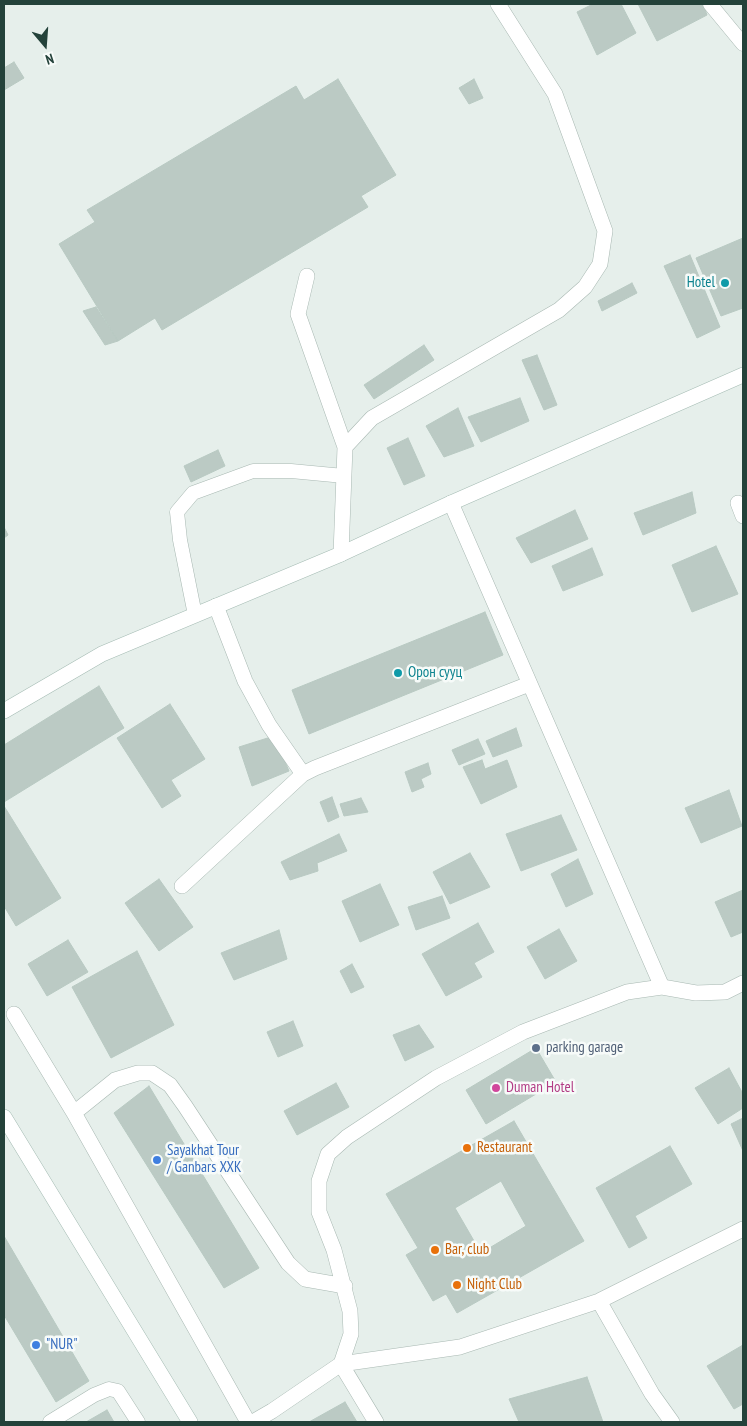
<!DOCTYPE html>
<meta charset="utf-8">
<style>
body{margin:0}
#map{position:relative;width:747px;height:1426px;overflow:hidden;background:#e6efeb;font-family:"PT Sans Narrow",sans-serif}
canvas{display:block}
.frame{position:absolute;inset:0;border:5px solid #24423a;pointer-events:none}
.north{position:absolute;left:20px;top:20px;width:50px;height:50px;-webkit-text-stroke:4px #f7fbf9;paint-order:stroke;rotate:162deg;font-size:14px;font-weight:700;line-height:20px;text-align:center;color:#24423a}
.north::after{content:'';display:block;margin:auto;width:18px;height:22px;background:#24423a;clip-path:polygon(50% 0,100% 100%,50% 72%,0 100%)}
</style>
<div id="map">
<canvas width="747" height="1426"></canvas>
<div class="frame"></div>
<div class="north">N</div>
</div>
<script>
const context = document.querySelector('canvas').getContext('2d');
context.lineJoin = 'round';
function fillPath(path, color) {
  context.fillStyle = color;
  context.fill(path, 'evenodd');
}
function shape(rows) {
  const path = new Path2D();
  for (const r of rows) {
    path.moveTo(r[0], r[1]);
    for (let i = 2; i < r.length; i += 2) path.lineTo(r[i], r[i + 1]);
  }
  return path;
}
function trace(path, color, width, dash) {
  context.strokeStyle = color;
  context.lineWidth = width;
  context.lineCap = dash ? 'butt' : 'round';
  context.setLineDash(dash || []);
  context.stroke(path);
}
function drawText(font, color, halo, rows, align = 'center') {
  context.font = font + ' "PT Sans Narrow",sans-serif';
  context.lineWidth = 5;
  context.setLineDash([]);
  context.textBaseline = 'middle';
  context.strokeStyle = halo;
  context.fillStyle = color;
  for (const [text, x, y, turn = 0] of rows) {
    context.save();
    context.translate(x, y);
    context.rotate((+turn || 0) * Math.PI / 180);
    context.textAlign = isNaN(turn) ? turn : align;
    if (halo) context.strokeText(text, 0, 0);
    context.fillText(text, 0, 0);
    context.restore();
  }
}
const building = shape([
 [593,4,621,4,636,33,597,55,577,12,593,4],
 [638,4,703,4,707,15,657,41,638,4],
 [14,62,24,78,4,90,4,68,14,62],
 [338,79,396,175,361,196,368,207,162,330,155,318,118,341,59,244,95,222,87,210,296,86,304,100,338,79],
 [474,79,483,98,469,104,459,88,474,79],
 [743,238,743,308,721,316,696,258,743,238],
 [690,255,720,327,697,338,664,266,690,255],
 [632,283,637,293,602,311,598,301,632,283],
 [96,307,118,341,105,345,83,311,96,307],
 [424,345,434,360,374,399,364,385,424,345],
 [537,355,557,405,544,410,522,360,537,355],
 [520,398,529,421,481,442,468,417,520,398],
 [458,408,474,446,444,457,426,426,458,408],
 [408,438,425,476,404,485,387,448,408,438],
 [218,450,225,466,191,482,184,466,218,450],
 [692,492,696,513,643,535,634,513,692,492],
 [575,510,588,539,531,563,516,538,575,510],
 [4,527,8,535,4,538,4,527],
 [716,546,738,594,692,612,672,565,716,546],
 [592,548,603,575,563,591,552,566,592,548],
 [485,612,503,655,309,734,292,690,485,612],
 [99,686,124,728,4,802,4,745,99,686],
 [170,704,205,759,171,780,181,796,162,808,117,738,170,704],
 [516,728,522,746,493,757,486,741,516,728],
 [274,736,289,771,252,786,239,747,274,736],
 [478,739,485,754,459,765,452,750,478,739],
 [482,760,485,769,507,760,517,787,481,804,463,767,482,760],
 [428,763,431,774,421,779,424,787,412,792,405,772,428,763],
 [729,790,742,826,701,843,685,808,729,790],
 [332,797,339,817,328,822,320,802,332,797],
 [361,798,368,812,344,816,340,804,361,798],
 [4,806,61,898,16,926,4,906,4,806],
 [561,815,577,850,521,871,506,834,561,815],
 [339,834,347,851,317,863,318,871,290,880,281,862,339,834],
 [470,853,490,887,450,904,433,872,470,853],
 [578,859,593,894,566,907,551,874,578,859],
 [159,879,193,927,159,951,125,903,159,879],
 [380,884,399,925,360,942,342,901,380,884],
 [743,890,743,932,731,937,715,902,743,890],
 [442,896,450,918,416,930,408,907,442,896],
 [478,923,494,952,474,963,482,977,446,996,422,954,478,923],
 [559,929,577,961,545,979,527,947,559,929],
 [279,930,287,959,234,980,221,953,279,930],
 [68,940,88,972,47,996,28,964,68,940],
 [137,951,174,1025,111,1058,72,987,137,951],
 [352,964,364,987,351,993,340,971,352,964],
 [293,1021,303,1046,278,1057,267,1032,293,1021],
 [419,1025,434,1047,405,1061,393,1035,419,1025],
 [536,1048,556,1082,486,1124,466,1090,536,1048],
 [729,1068,743,1094,743,1108,718,1124,695,1088,729,1068],
 [336,1083,349,1107,297,1135,284,1111,336,1083],
 [149,1086,259,1268,224,1288,114,1113,149,1086],
 [743,1118,743,1151,731,1124,743,1118],
 [514,1121,584,1241,457,1313,446,1294,433,1301,406,1255,418,1248,386,1194,514,1121],
 [501,1181,526,1226,481,1253,455,1208,501,1181],
 [670,1146,692,1184,635,1216,647,1238,629,1248,596,1188,670,1146],
 [4,1236,89,1381,56,1402,4,1315,4,1236],
 [743,1345,743,1404,734,1409,707,1366,743,1345],
 [587,1377,603,1422,519,1422,509,1399,587,1377],
 [345,1402,357,1422,309,1422,345,1402],
 [107,1410,114,1422,86,1422,107,1410]
]);
const service = shape([
 [710,4,743,44],
 [195,615,180,540,177,512,193,493,253,471,291,471,344,476],
 [50,1422,94,1395,109,1389,118,1391,138,1422]
]);
const minor = shape([
 [307,276,298,314,345,447],
 [451,503,662,987],
 [738,503,743,516],
 [341,554,345,447,372,418,559,310,585,287,600,264,605,231,555,94,498,4],
 [216,606,245,681,269,725,303,774],
 [182,886,303,774,315,768,529,684],
 [14,1014,74,1113,248,1422],
 [74,1113,115,1080,138,1073,152,1073,170,1085,185,1106,288,1263,305,1279,345,1286],
 [599,1301,652,1394,672,1422],
 [253,1422,272,1411,341,1364,460,1347,599,1301,743,1229],
 [376,1422,341,1364,351,1334,350,1311,334,1250,319,1212,319,1181,328,1154,347,1137,436,1078,523,1032,627,992,662,987,696,993,725,992,743,983]
]);
const secondary = shape([
 [4,711,102,654,341,554,451,503,743,375],
 [4,1117,190,1422]
]);
const markers = [
 [725,283,5,"#0f9aa8"],
 [398,673,5,"#0f9aa8"],
 [536,1048,5,"#5c6f8a"],
 [496,1088,5,"#d1479c"],
 [467,1148,5,"#e8710a"],
 [157,1160,5,"#3f7fe0"],
 [435,1250,5,"#e8710a"],
 [457,1285,5,"#e8710a"],
 [36,1345,5,"#3f7fe0"]
];
const cultureNames = [
 ["Hotel",715,283],
 ["Орон сууц",408,673,"left"]
];
const serviceNames = [
 ["parking garage",546,1048]
];
const hotelNames = [
 ["Duman Hotel",506,1088]
];
const foodNames = [
 ["Restaurant",477,1148],
 ["Bar, club",445,1250],
 ["Night Club",467,1285]
];
const shopNames = [
 ["Sayakhat Tour",167,1151],
 ["/ Ganbars XXK",167,1168],
 ["\"NUR\"",46,1345]
];
fillPath(building, '#bbcac4');
trace(building, '#b8c9c2', 1);
trace(service, '#a8b8b2', 15);
trace(minor, '#a8b8b2', 16);
trace(secondary, '#a4bbb3', 16);
trace(service, '#fff', 14);
trace(minor, '#fff', 15);
trace(secondary, '#fff', 15);
for (const [x, y, r, color] of markers) {
  const dot = new Path2D();
  dot.arc(x, y, r, 0, 2 * Math.PI);
  context.fillStyle = color;
  context.fill(dot);
  trace(dot, '#f7fbf9', 2);
}
drawText('15px', '#0d838f', '#f7fbf9', cultureNames, 'right');
drawText('15px', '#4e5e75', '#f7fbf9', serviceNames, 'left');
drawText('15px', '#b23c85', '#f7fbf9', hotelNames, 'left');
drawText('15px', '#c56008', '#f7fbf9', foodNames, 'left');
drawText('15px', '#366cbe', '#f7fbf9', shopNames, 'left');
</script>
